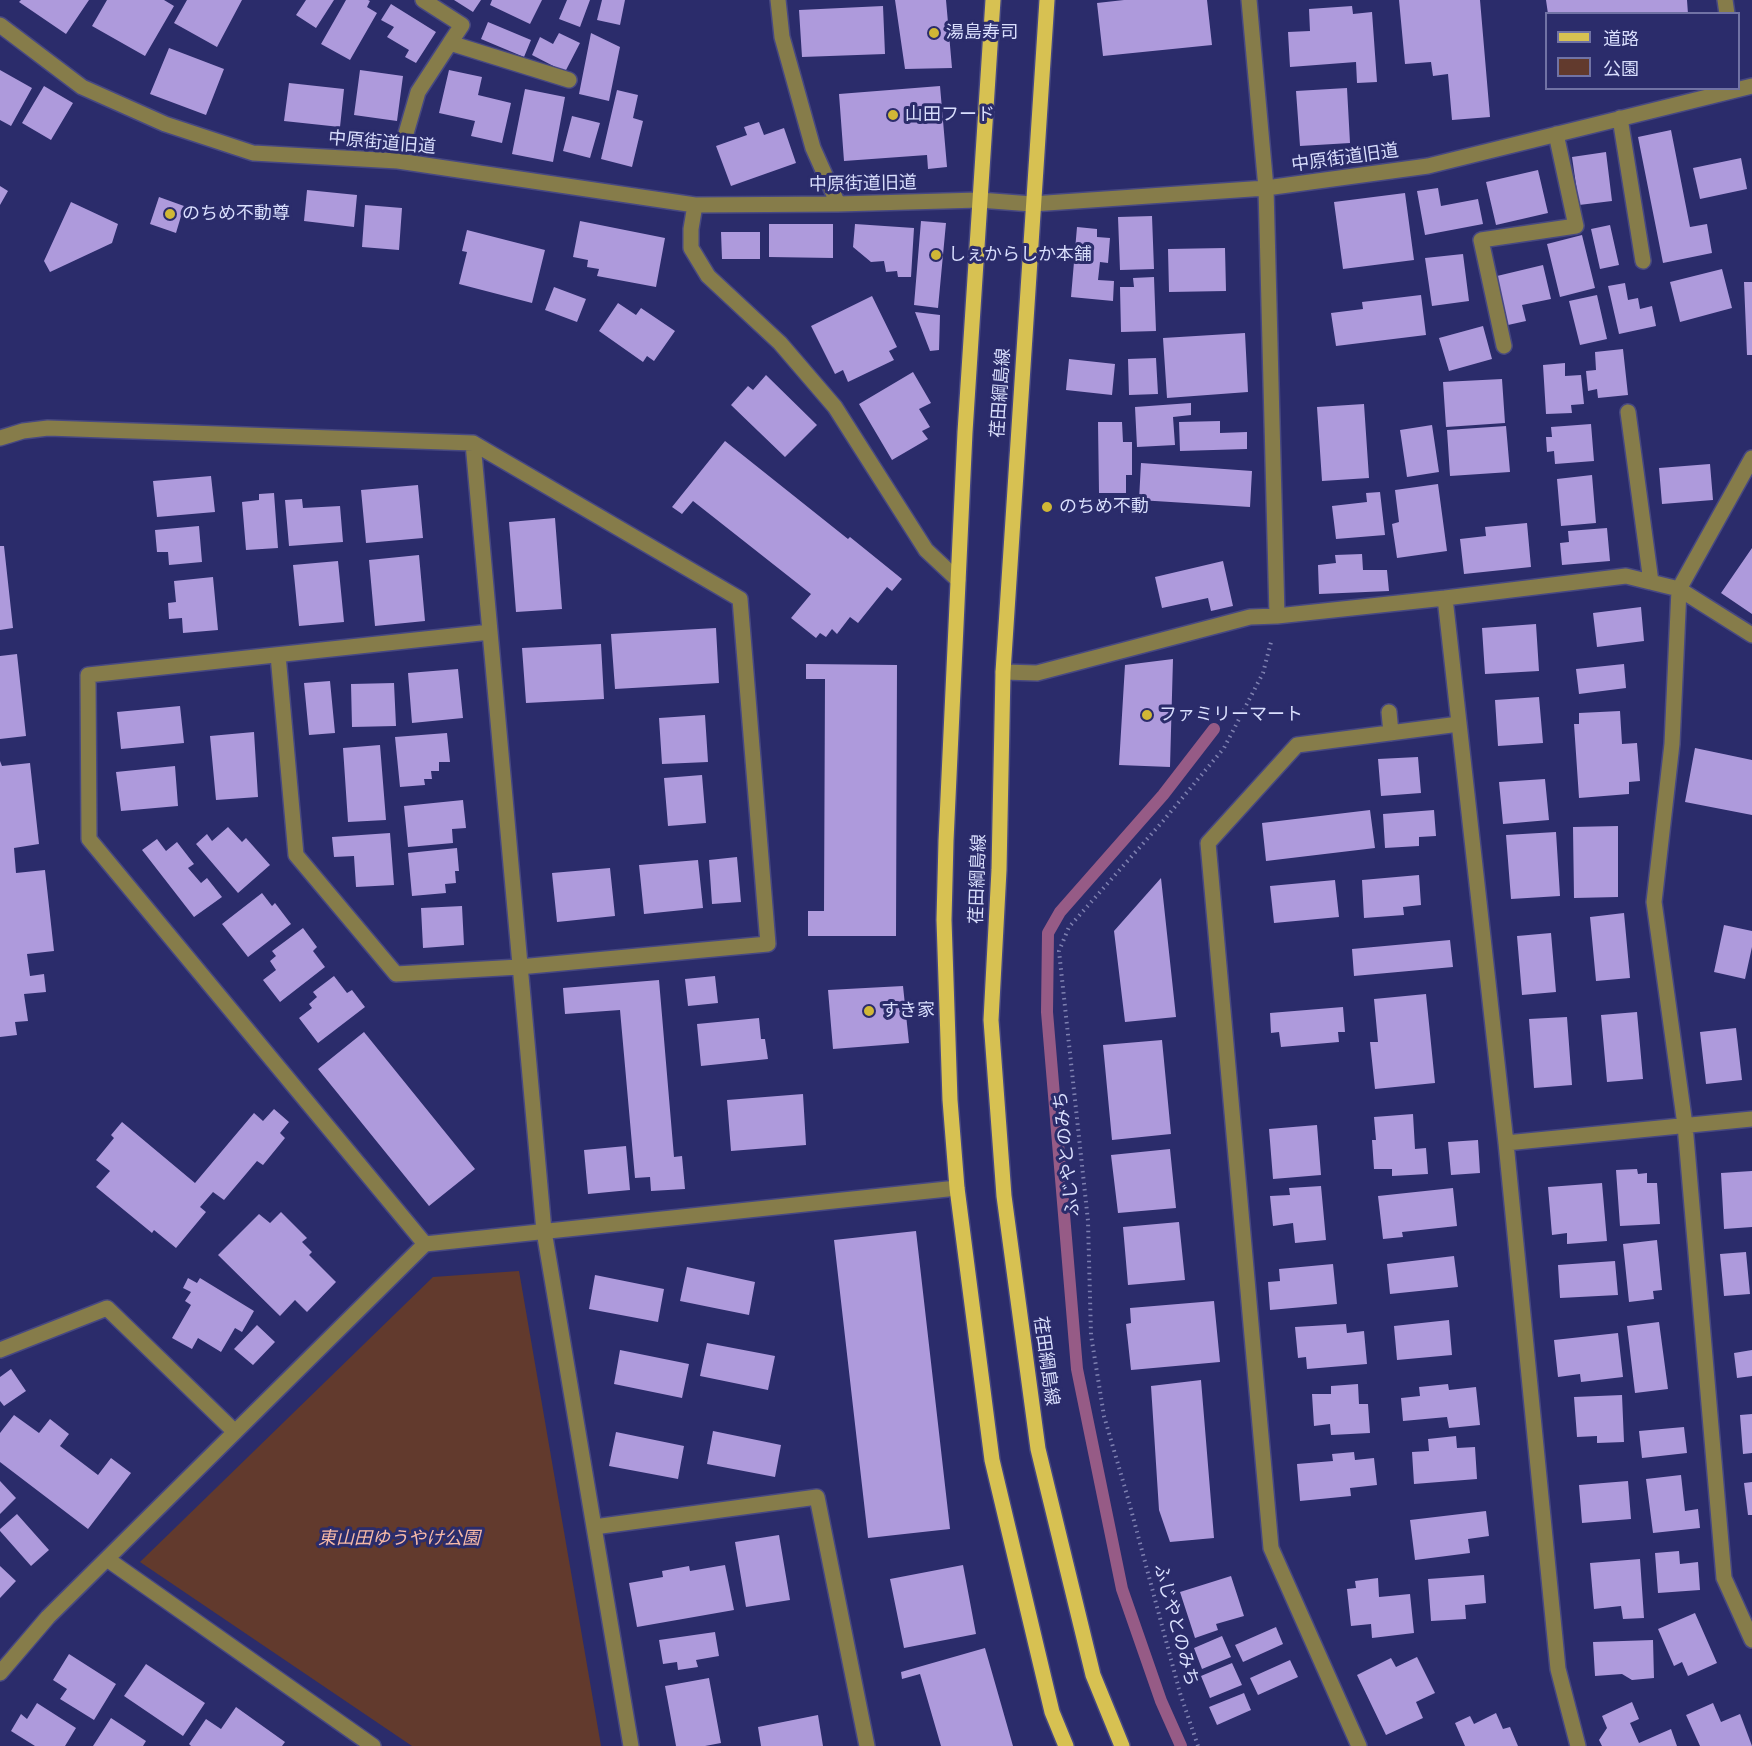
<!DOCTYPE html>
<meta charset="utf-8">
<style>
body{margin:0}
#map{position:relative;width:1752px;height:1746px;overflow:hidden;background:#2b2c6b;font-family:"Roboto Serif","Noto Sans JP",serif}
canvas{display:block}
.legend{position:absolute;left:1545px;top:12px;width:195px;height:78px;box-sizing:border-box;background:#2b2c6b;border:2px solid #7173a5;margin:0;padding:8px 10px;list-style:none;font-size:18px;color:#d9defd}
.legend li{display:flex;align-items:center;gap:12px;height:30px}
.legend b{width:30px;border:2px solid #7173a5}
</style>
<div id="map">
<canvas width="1752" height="1746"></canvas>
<ul class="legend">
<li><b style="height:8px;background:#d7c152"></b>道路</li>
<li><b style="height:16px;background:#623a2d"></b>公園</li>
</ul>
</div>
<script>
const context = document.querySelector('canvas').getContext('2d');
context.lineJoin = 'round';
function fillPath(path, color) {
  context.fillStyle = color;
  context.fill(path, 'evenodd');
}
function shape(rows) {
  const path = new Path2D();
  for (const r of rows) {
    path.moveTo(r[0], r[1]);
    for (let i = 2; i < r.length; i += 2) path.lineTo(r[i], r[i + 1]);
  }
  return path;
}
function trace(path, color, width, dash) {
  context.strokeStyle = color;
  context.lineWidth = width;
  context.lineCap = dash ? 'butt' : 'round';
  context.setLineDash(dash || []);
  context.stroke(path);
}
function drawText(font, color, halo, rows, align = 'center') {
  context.font = font + ' "Roboto Serif","Noto Sans JP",serif';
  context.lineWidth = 6;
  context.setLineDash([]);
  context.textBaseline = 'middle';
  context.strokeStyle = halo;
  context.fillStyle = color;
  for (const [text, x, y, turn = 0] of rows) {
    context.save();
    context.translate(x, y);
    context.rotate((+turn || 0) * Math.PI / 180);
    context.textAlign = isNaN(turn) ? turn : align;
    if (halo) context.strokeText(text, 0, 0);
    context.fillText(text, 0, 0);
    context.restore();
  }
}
const green = shape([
 [519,1271,601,1746,412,1746,140,1562,433,1277]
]);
const stream = shape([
 [1181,1746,1161,1701,1122,1589,1077,1369,1047,1012,1048,933,1060,912,1163,795,1214,729]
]);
const building = shape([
 [21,0,89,0,66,34,19,2],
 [107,0,164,0,174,6,145,56,92,26],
 [187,0,242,0,217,47,174,23],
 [306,0,334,0,316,28,296,15],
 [346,0,368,0,370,1,367,7,377,13,350,60,321,44],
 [454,0,481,0,473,12],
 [492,0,542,0,530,24,490,5],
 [567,0,590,0,580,27,559,19],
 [602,0,625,0,620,25,597,20],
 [895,0,946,0,952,68,905,69],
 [1124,0,1207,0,1212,45,1103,56,1097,3],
 [1399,0,1480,0,1490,117,1452,120,1448,74,1433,76,1431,62,1405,64],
 [1546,0,1687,0,1688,14,1548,14],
 [391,4,436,32,416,63,405,57,409,50,387,37,394,27,381,20],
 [883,6,885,54,802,57,799,10],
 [1352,6,1353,14,1372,12,1377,82,1357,83,1356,62,1290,67,1288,32,1310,31,1309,9],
 [488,22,531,40,524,57,481,39],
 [559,33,580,43,565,72,532,55,540,37,553,44],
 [591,33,620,47,609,101,579,94],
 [169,48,224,69,206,115,150,94],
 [0,70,32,88,11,126,0,120],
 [360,70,403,76,397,121,354,115],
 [449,70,482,77,478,95,511,103,502,143,471,136,475,121,439,113],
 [289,83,344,89,340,127,284,121],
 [44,86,73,103,51,140,22,123],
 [940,86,947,167,928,169,927,155,844,161,839,94],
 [1347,88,1350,143,1300,146,1296,91],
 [525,89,565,97,553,162,512,154],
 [617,90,638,95,633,118,643,121,632,167,601,159],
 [572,116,600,123,590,158,563,151],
 [759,122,764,135,784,128,796,163,731,186,716,146,747,135,744,127],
 [1671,130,1690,227,1707,224,1712,253,1663,263,1638,137],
 [1606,152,1612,201,1579,205,1572,157],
 [1741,158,1747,189,1700,199,1693,168],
 [1538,170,1548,213,1496,225,1486,182],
 [0,186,8,191,0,205],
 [1438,188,1441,206,1478,199,1483,224,1425,235,1417,191],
 [307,190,357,195,354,227,304,221],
 [1405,193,1414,260,1343,269,1334,202],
 [159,197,184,206,176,233,150,224],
 [71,202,118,224,112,243,50,272,44,261],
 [365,205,402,208,399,250,362,247],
 [1152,216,1154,269,1120,270,1118,217],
 [580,221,665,238,656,287,597,276,599,269,587,267,588,260,573,257],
 [921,221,946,223,938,308,914,305],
 [769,224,833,224,833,258,769,257],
 [855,224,914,228,911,277,898,277,897,271,886,272,884,261,871,262,853,247],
 [1610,225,1619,265,1600,269,1591,229],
 [1077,227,1097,229,1097,237,1110,238,1108,263,1100,262,1098,280,1114,281,1113,301,1071,297],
 [467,230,545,250,532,303,459,284,467,252,462,251],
 [721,232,760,232,760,259,722,259],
 [1582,235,1595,288,1560,297,1547,244],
 [1225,248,1226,291,1169,292,1168,249],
 [1463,254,1469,301,1432,306,1425,258],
 [1543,265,1551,299,1522,305,1526,321,1508,325,1497,276],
 [1722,269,1732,308,1680,322,1670,282],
 [1154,277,1156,331,1121,332,1120,287,1134,287,1133,278],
 [1744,282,1752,282,1752,355,1747,355],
 [1625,283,1628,300,1638,298,1640,309,1652,306,1656,326,1619,334,1608,286],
 [554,287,586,299,577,322,545,310],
 [1421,295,1426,335,1336,346,1331,313,1363,309,1362,302],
 [1597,295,1607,339,1580,345,1569,301],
 [872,296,897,347,889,351,894,360,848,382,843,370,835,374,811,326],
 [618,303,636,315,641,308,675,331,654,361,647,356,643,362,599,331],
 [915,312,940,315,939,350,930,351],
 [1483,326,1492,359,1449,371,1439,338],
 [1245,333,1248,392,1167,398,1163,338],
 [1623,349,1628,395,1598,398,1597,389,1588,391,1586,371,1596,370,1595,352],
 [1156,358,1158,394,1129,395,1128,359],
 [1069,359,1115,364,1112,395,1066,390],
 [1565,363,1565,376,1581,375,1584,404,1571,405,1572,413,1546,414,1543,365],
 [913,372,931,403,919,409,930,427,922,431,928,439,892,460,859,404],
 [766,375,817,425,785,457,731,405,748,386,753,390],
 [1502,379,1505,423,1446,427,1443,382],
 [1191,403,1191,415,1173,417,1175,445,1137,447,1135,407],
 [1364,404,1369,478,1322,481,1317,407],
 [1220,421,1220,433,1247,432,1247,449,1180,451,1179,422],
 [1098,422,1122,422,1123,442,1132,442,1132,475,1126,475,1126,493,1099,493],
 [1591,424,1594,461,1555,464,1554,451,1547,452,1546,437,1552,437,1551,427],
 [1432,425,1439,472,1407,477,1400,430],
 [1506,426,1510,472,1450,476,1447,430],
 [725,441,848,539,850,537,902,579,892,591,887,587,858,623,850,617,837,634,832,629,826,637,820,633,816,638,791,618,811,594,693,501,682,514,672,507],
 [1141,463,1252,471,1250,507,1139,500],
 [1710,464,1713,500,1662,504,1659,468],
 [1592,475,1596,523,1561,526,1557,479],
 [211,476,215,512,157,517,153,481],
 [1438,484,1447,551,1397,558,1392,524,1399,522,1395,490],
 [418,485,423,538,366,543,361,490],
 [1380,492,1385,535,1336,539,1332,506,1367,502,1366,493],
 [274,493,278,548,246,550,242,502,259,500,259,494],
 [302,499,303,508,340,506,343,542,289,546,285,500],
 [555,518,562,609,516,612,509,522],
 [1527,523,1531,567,1464,574,1460,539,1486,536,1485,527],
 [199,526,202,562,169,565,168,552,157,552,155,530],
 [1607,528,1610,561,1562,565,1560,543,1569,542,1568,531],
 [0,546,4,546,13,628,0,630],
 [1752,548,1752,614,1721,593],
 [1362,554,1363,570,1387,570,1389,591,1319,594,1318,565,1336,563,1335,555],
 [419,555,425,621,375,626,369,560],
 [338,561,344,622,299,626,293,565],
 [1223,561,1233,606,1211,611,1208,598,1162,608,1155,577],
 [213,577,218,630,183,633,182,618,169,619,168,603,176,602,174,581],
 [1641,607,1644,641,1597,647,1593,613],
 [1536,624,1539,671,1485,674,1482,628],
 [716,628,719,683,615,689,611,634],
 [601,644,604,699,526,703,522,648],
 [17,654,26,736,0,739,0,656],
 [1173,659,1170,767,1119,765,1125,665],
 [806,664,897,665,896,936,808,936,808,911,824,911,825,679,806,679],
 [1624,664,1626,688,1579,694,1576,669],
 [458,669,463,718,412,723,408,673],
 [330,681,335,733,309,735,304,683],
 [394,683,396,726,352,727,351,684],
 [1539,697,1543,743,1498,746,1495,700],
 [180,706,184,743,121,749,117,712],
 [1620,711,1622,744,1637,743,1640,781,1629,782,1629,794,1579,798,1574,724,1579,724,1579,713],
 [705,715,708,762,662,764,659,718],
 [254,732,258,797,216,800,210,736],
 [447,733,450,762,439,762,439,771,431,771,432,779,424,779,425,785,400,787,395,737],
 [380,745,386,820,348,822,343,748],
 [1695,748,1752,760,1752,815,1685,802],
 [1418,757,1421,793,1381,796,1378,759],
 [0,761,2,766,30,763,39,844,14,848,16,873,45,870,54,951,27,954,30,976,44,974,46,992,24,994,28,1021,15,1022,17,1035,0,1037],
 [175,766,178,806,121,811,116,772],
 [702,775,706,823,668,826,664,778],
 [1545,779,1549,820,1503,824,1499,782],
 [463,800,466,828,452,829,453,843,408,847,404,806],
 [1370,810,1375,848,1266,861,1262,823],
 [1434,810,1436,836,1419,837,1419,846,1385,848,1383,814],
 [1618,826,1618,897,1574,898,1573,827],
 [228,827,242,842,246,838,270,865,238,893,196,844,207,834,212,841],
 [1556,832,1560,896,1511,899,1506,835],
 [390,833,394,885,356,887,354,856,334,857,332,837],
 [157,839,166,851,177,842,194,864,188,868,201,883,207,878,222,897,194,917,142,850],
 [457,848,459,871,455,871,456,883,445,884,446,893,412,896,408,853],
 [737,857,741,902,712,904,709,860],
 [698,860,703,908,644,914,639,865],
 [610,868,615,916,557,922,552,873],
 [1419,875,1421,905,1403,907,1404,915,1364,918,1362,880],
 [1161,878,1176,1017,1125,1022,1114,931],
 [1335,880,1339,917,1274,923,1270,886],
 [262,893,272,906,275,903,291,924,248,957,222,924],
 [462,906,464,945,423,948,421,908],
 [1624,913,1630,978,1596,981,1590,917],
 [1724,925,1752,931,1752,947,1745,979,1714,972],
 [303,928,317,947,313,951,325,967,280,1002,263,980,276,970,270,961,276,956,272,951],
 [1551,933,1556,992,1522,995,1517,936],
 [1450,940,1453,967,1354,976,1352,949],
 [334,976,347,993,352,990,365,1007,318,1043,299,1018,312,1008,309,1004,317,997,313,992],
 [715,976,718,1003,688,1006,685,979],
 [659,980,674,1157,682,1156,685,1189,651,1191,650,1177,635,1178,620,1010,565,1014,563,988],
 [903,986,909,1043,833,1049,828,990],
 [1426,994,1435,1083,1375,1089,1370,1042,1378,1042,1374,999],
 [1343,1007,1345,1032,1338,1032,1339,1042,1281,1047,1279,1032,1271,1033,1270,1013],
 [1637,1012,1643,1079,1607,1082,1601,1015],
 [1567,1017,1572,1085,1534,1088,1529,1019],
 [759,1018,761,1039,765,1039,768,1059,701,1066,697,1024],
 [1736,1028,1742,1080,1706,1084,1700,1032],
 [364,1032,475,1169,429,1206,318,1069],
 [1162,1040,1171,1134,1112,1140,1103,1045],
 [803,1094,806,1145,731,1151,727,1100],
 [274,1109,289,1122,280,1133,285,1138,263,1165,257,1161,224,1200,213,1192,200,1207,206,1212,176,1248,154,1230,152,1233,96,1187,110,1171,96,1160,114,1138,111,1135,122,1122,195,1183,254,1113,263,1121],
 [1413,1114,1415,1149,1426,1148,1428,1174,1392,1176,1392,1169,1374,1169,1372,1140,1376,1140,1374,1117],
 [1317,1125,1321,1175,1273,1179,1269,1129],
 [1478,1140,1480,1173,1451,1175,1448,1142],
 [626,1146,630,1190,588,1194,584,1150],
 [1170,1149,1176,1208,1118,1213,1111,1155],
 [1637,1169,1638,1174,1647,1173,1647,1183,1657,1183,1660,1224,1620,1226,1616,1170],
 [1752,1171,1752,1227,1724,1229,1721,1173],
 [1602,1183,1607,1241,1567,1244,1567,1233,1552,1235,1548,1187],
 [1321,1186,1326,1240,1295,1243,1293,1223,1273,1226,1270,1196,1290,1195,1289,1188],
 [1453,1188,1457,1226,1402,1232,1403,1237,1383,1239,1378,1196],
 [281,1212,307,1238,302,1242,312,1252,309,1255,336,1282,307,1312,295,1300,280,1316,218,1255,259,1214,270,1223],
 [1179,1222,1185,1280,1128,1285,1123,1227],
 [916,1231,950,1529,868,1538,834,1240],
 [1657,1240,1662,1290,1653,1291,1654,1299,1629,1302,1623,1244],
 [1746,1252,1750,1294,1724,1296,1720,1254],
 [1454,1256,1458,1287,1390,1294,1387,1264],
 [1615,1261,1618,1295,1560,1298,1558,1265],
 [1333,1264,1337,1304,1270,1310,1268,1282,1280,1281,1279,1269],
 [687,1267,755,1282,749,1315,680,1301],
 [595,1275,664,1289,658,1322,589,1309],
 [188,1278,197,1283,200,1278,254,1311,242,1332,235,1328,221,1352,198,1338,192,1349,172,1338,191,1305,185,1301,191,1292,183,1288],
 [1214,1301,1220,1362,1131,1370,1126,1324,1131,1323,1130,1308],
 [1449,1320,1452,1355,1397,1360,1394,1326],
 [1659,1322,1668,1389,1635,1393,1627,1326],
 [1346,1324,1347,1333,1364,1331,1367,1364,1307,1369,1306,1357,1298,1358,1295,1327],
 [257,1325,275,1342,253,1365,234,1349],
 [1618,1333,1623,1377,1581,1382,1580,1374,1558,1377,1554,1340],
 [707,1343,775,1356,768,1390,700,1376],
 [620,1350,689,1364,682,1398,614,1384],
 [1752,1350,1752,1376,1737,1378,1734,1353],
 [11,1369,26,1391,4,1406,0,1401,0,1377],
 [1201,1380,1214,1538,1170,1542,1159,1510,1151,1386],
 [1358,1384,1359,1404,1368,1404,1370,1433,1331,1435,1330,1424,1314,1426,1312,1394,1331,1394,1331,1386],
 [1448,1384,1449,1390,1476,1387,1480,1425,1449,1428,1447,1417,1403,1421,1401,1398,1420,1396,1419,1387],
 [1622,1395,1624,1442,1597,1443,1597,1436,1577,1437,1574,1397],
 [1752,1414,1752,1453,1743,1454,1740,1415],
 [14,1415,39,1433,50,1419,69,1434,60,1446,98,1475,111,1458,131,1473,88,1529,0,1462,0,1433],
 [1684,1427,1687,1453,1642,1458,1639,1431],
 [713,1431,781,1445,775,1477,707,1464],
 [616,1432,684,1446,678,1479,609,1466],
 [1456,1436,1457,1448,1475,1447,1477,1479,1414,1484,1412,1452,1429,1451,1428,1439],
 [1354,1452,1355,1460,1374,1458,1377,1485,1350,1488,1351,1496,1300,1501,1297,1464,1333,1461,1332,1454],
 [1681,1475,1685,1511,1698,1509,1700,1528,1653,1533,1646,1479],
 [0,1481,16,1498,0,1514],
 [1628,1481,1631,1519,1582,1523,1579,1485],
 [1752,1482,1752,1515,1748,1515,1744,1483],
 [1486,1511,1489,1536,1468,1539,1470,1553,1415,1560,1410,1520],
 [17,1514,49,1550,31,1566,0,1531,0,1529],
 [779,1535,790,1600,746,1607,735,1542],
 [1679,1551,1680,1564,1698,1562,1700,1590,1658,1593,1655,1553],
 [1640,1559,1644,1618,1623,1619,1621,1606,1594,1609,1590,1563],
 [725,1565,734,1610,637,1627,629,1583,663,1577,662,1571,689,1566,690,1571],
 [963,1565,976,1634,904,1648,890,1579],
 [0,1566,16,1581,0,1598],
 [1484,1575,1486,1603,1465,1605,1466,1619,1431,1621,1428,1579],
 [1231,1576,1244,1616,1216,1624,1218,1630,1195,1638,1180,1592],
 [1378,1578,1379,1597,1410,1594,1414,1633,1372,1638,1371,1624,1351,1626,1347,1589,1356,1588,1355,1581],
 [1695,1613,1717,1663,1688,1676,1682,1662,1674,1666,1658,1629],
 [1276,1627,1283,1644,1243,1662,1235,1645],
 [715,1632,719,1656,696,1660,698,1667,678,1670,677,1662,663,1664,659,1640],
 [1222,1636,1231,1657,1202,1669,1194,1648],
 [1653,1640,1654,1678,1632,1680,1622,1674,1595,1676,1593,1642],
 [985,1648,1013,1746,941,1746,920,1674,902,1679,901,1672],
 [69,1654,116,1684,94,1720,60,1699,67,1689,53,1680],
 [1417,1657,1435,1693,1416,1702,1423,1718,1386,1735,1357,1675,1391,1658,1396,1667],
 [1290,1660,1298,1677,1258,1695,1250,1678],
 [1232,1663,1242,1685,1210,1698,1201,1676],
 [146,1664,205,1703,183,1736,124,1696],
 [709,1678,721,1743,705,1746,676,1746,665,1686],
 [1244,1693,1251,1710,1217,1725,1209,1707],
 [1632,1702,1639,1719,1630,1723,1639,1743,1671,1729,1677,1746,1602,1746,1599,1740,1607,1728,1602,1716],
 [37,1703,76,1728,65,1746,35,1746,11,1731,21,1714,27,1719],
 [1713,1703,1721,1722,1740,1714,1752,1746,1700,1746,1686,1715],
 [236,1707,285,1742,282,1746,191,1746,189,1744,206,1719,221,1729],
 [1496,1713,1503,1729,1510,1727,1518,1746,1465,1746,1455,1723,1470,1716,1474,1724],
 [818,1715,823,1746,761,1746,758,1727],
 [111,1718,146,1741,143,1746,93,1746]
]);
const path = shape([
 [1198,1746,1180,1693,1129,1502,1104,1416,1091,1335,1088,1221,1059,951,1069,927,1163,821,1224,748,1263,673,1271,642]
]);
const minor = shape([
 [423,0,462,25,450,43],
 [778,0,782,37,813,148,838,204],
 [1249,0,1266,188,1277,616],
 [1725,0,1727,14],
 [0,25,82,87,165,124,253,153,398,161,695,205,838,204,979,200,1032,204,1266,188,1428,166,1752,86],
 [1620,118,1643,261],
 [398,161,418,92,450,43,569,80],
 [695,205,691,229,691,248,708,276,780,343,835,407,926,550,958,580],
 [1504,346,1481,240,1576,226,1556,134],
 [1628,412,1651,582],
 [0,438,23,431,48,428,473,443,740,599,768,944,519,967,396,974,296,855,278,655],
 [473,443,544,1231,631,1746],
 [1752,458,1679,589,1672,744,1654,902,1685,1125,1724,1578,1752,1640],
 [1445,598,1506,1143,1558,1669,1578,1746],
 [1003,672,1037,673,1250,617,1277,616,1445,598,1626,576,1679,589,1752,635],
 [1389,712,1391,733],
 [1506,1143,1752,1119],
 [425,1244,89,839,88,675,490,632],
 [0,1350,107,1308,235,1432],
 [594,1527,817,1497,867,1746],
 [107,1559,373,1746],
 [0,1673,48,1617,425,1244,957,1188],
 [1359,1746,1271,1548,1208,843,1297,745,1459,724]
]);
const major = shape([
 [993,0,965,432,946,841,944,920,950,1100,957,1188,992,1460,1052,1712,1066,1746],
 [1047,0,1003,672,999,870,991,1020,1004,1196,1038,1449,1093,1675,1122,1746]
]);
const markers = [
 [934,33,6,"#d0b736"],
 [893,115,6,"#d0b736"],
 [170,214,6,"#d0b736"],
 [936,255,6,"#d0b736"],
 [1047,507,6,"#d0b736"],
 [1147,715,6,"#d0b736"],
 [869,1011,6,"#d0b736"]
];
const poiNames = [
 ["湯島寿司",946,33],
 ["山田フード",905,115],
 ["のちめ不動尊",182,214],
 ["しぇからしか本舗",948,255],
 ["のちめ不動",1059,507],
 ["ファミリーマート",1159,715],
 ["すき家",881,1011]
];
const streetNames = [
 ["中原街道旧道",382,143,5],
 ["中原街道旧道",1345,158,-8],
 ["中原街道旧道",863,184,-1],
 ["荏田綱島線",1001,393,-86],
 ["荏田綱島線",978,879,-88],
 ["ふじやとのみち",1067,1154,-96],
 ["荏田綱島線",1046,1361,82],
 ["ふじやとのみち",1176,1625,75]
];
const parkNames = [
 ["東山田ゆうやけ公園",399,1539]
];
fillPath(green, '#623a2d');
trace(stream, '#965b86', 12);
fillPath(building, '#ae9adc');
trace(minor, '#474882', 18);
trace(major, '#474882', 18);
trace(path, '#7f81b1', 4, [1.5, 4.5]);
trace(minor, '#867c4a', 15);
trace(major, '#d7c152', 15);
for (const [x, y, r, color] of markers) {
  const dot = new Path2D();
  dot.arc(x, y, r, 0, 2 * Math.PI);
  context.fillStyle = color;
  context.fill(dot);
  trace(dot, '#2b2c6b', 2);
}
drawText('18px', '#d9defd', '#2b2c6b', poiNames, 'left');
drawText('18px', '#d9defd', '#2b2c6b', streetNames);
drawText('italic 18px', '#f7baa7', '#2b2c6b', parkNames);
</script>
